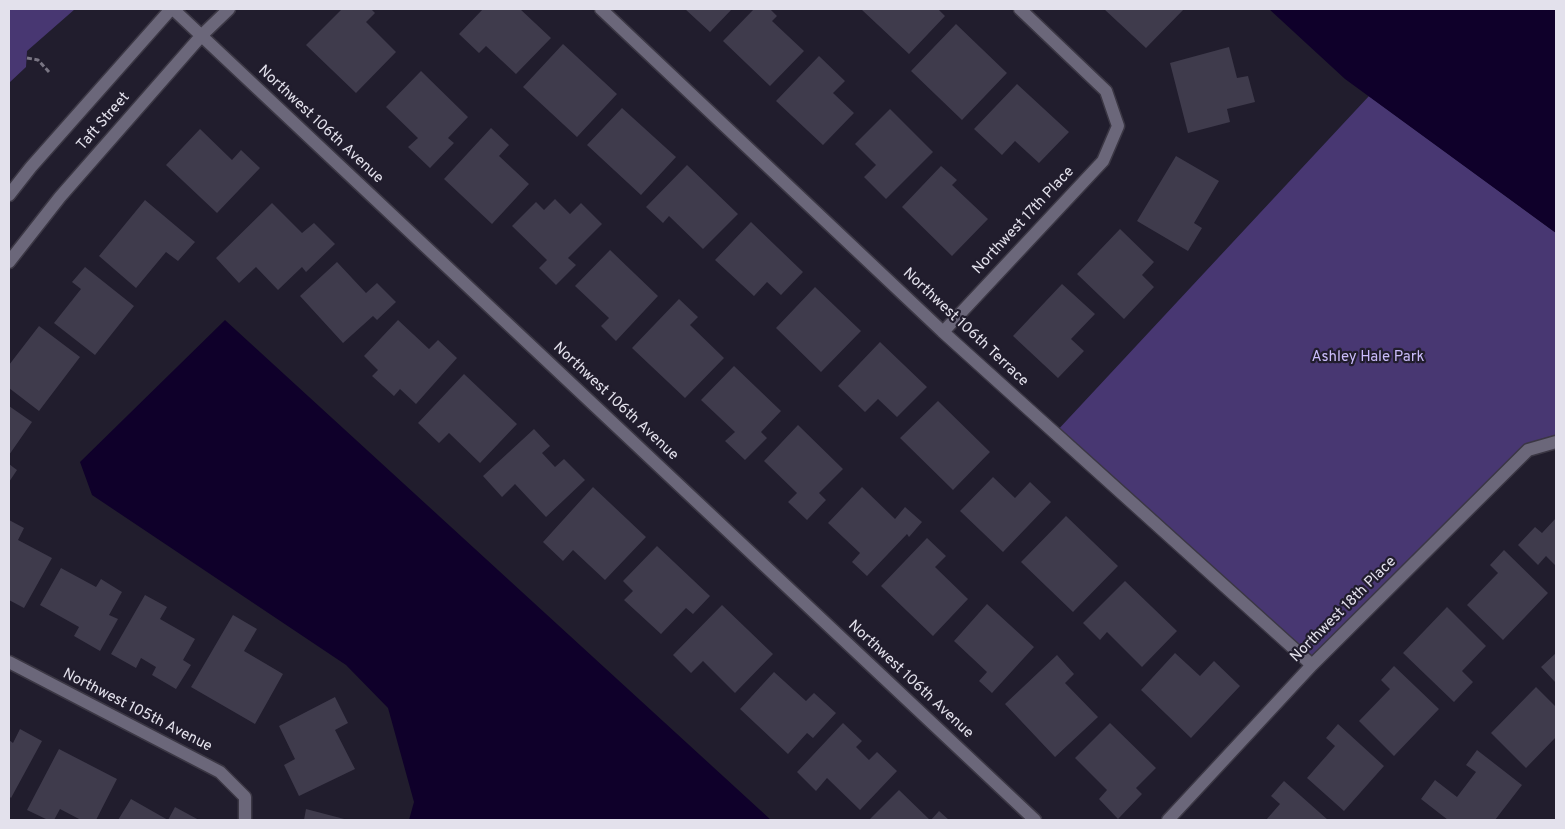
<!DOCTYPE html>
<style>
body{margin:0}
#map{position:relative;width:1565px;height:829px;overflow:hidden;background:#211d2d;font-family:Overpass,sans-serif}
canvas{display:block}
.frame{position:absolute;inset:0;border:10px solid #e3e1ec;pointer-events:none}
</style>
<div id="map">
<canvas width="1565" height="829"></canvas>
<div class="frame"></div>
</div>
<script>
const context = document.querySelector('canvas').getContext('2d');
context.lineJoin = 'round';
function fillPath(path, color) {
  context.fillStyle = color;
  context.fill(path, 'evenodd');
}
function shape(rows) {
  const path = new Path2D();
  for (const r of rows) {
    path.moveTo(r[0], r[1]);
    for (let i = 2; i < r.length; i += 2) path.lineTo(r[i], r[i + 1]);
  }
  return path;
}
function trace(path, color, width, dash) {
  context.strokeStyle = color;
  context.lineWidth = width;
  context.lineCap = dash ? 'butt' : 'round';
  context.setLineDash(dash || []);
  context.stroke(path);
}
function drawText(font, color, halo, rows, align = 'center') {
  context.font = font + ' Overpass,sans-serif';
  context.lineWidth = 4.5;
  context.setLineDash([]);
  context.textBaseline = 'middle';
  context.strokeStyle = halo;
  context.fillStyle = color;
  for (const [text, x, y, turn = 0] of rows) {
    context.save();
    context.translate(x, y);
    context.rotate((+turn || 0) * Math.PI / 180);
    context.textAlign = isNaN(turn) ? turn : align;
    if (halo) context.strokeText(text, 0, 0);
    context.fillText(text, 0, 0);
    context.restore();
  }
}
const green = shape([
 [9,9,75,9,27,51,26,67,9,83],
 [1369,96,1556,233,1556,442,1528,450,1312,665,1055,433]
]);
const water = shape([
 [1269,9,1556,9,1556,233,1345,79],
 [225,320,771,820,409,820,414,802,388,708,346,665,92,495,80,462]
]);
const building = shape([
 [342,9,371,9,375,13,366,22,396,52,356,93,306,45],
 [483,9,520,9,551,38,516,74,486,46,479,53,459,34],
 [685,9,732,9,710,32],
 [754,9,770,9,777,16,772,21,804,51,770,86,723,41],
 [863,9,938,9,945,16,909,54,862,10],
 [1104,9,1184,9,1146,48],
 [956,24,1007,73,962,120,911,71],
 [563,44,617,94,577,137,523,87],
 [1229,47,1237,78,1248,76,1255,102,1227,109,1230,122,1188,133,1170,63],
 [819,56,845,81,833,93,854,113,823,145,776,101],
 [421,71,468,117,448,138,454,143,430,168,408,147,418,138,386,107],
 [1017,84,1069,132,1039,163,1015,141,1002,155,974,129],
 [622,108,676,157,641,195,587,145],
 [890,109,933,152,886,199,864,177,876,165,855,144],
 [491,128,509,145,499,156,529,184,492,224,444,179],
 [200,129,232,160,241,150,260,168,217,213,166,165],
 [1176,156,1219,181,1194,223,1202,228,1188,251,1137,221],
 [687,165,738,214,703,249,669,216,663,223,646,207],
 [941,166,957,180,952,185,988,219,952,256,902,207],
 [555,199,570,214,581,203,602,224,568,258,576,265,556,285,539,268,547,260,512,226,536,202,544,210],
 [145,200,195,242,178,261,166,252,136,288,99,256],
 [272,203,302,233,314,223,335,244,306,272,302,267,278,290,256,267,239,283,216,258],
 [751,222,803,272,781,295,767,282,754,296,715,260],
 [1120,229,1154,262,1142,275,1154,287,1124,319,1077,274],
 [610,250,658,296,616,341,601,326,609,318,575,286],
 [337,262,366,293,377,283,396,302,377,320,373,316,343,343,300,296],
 [85,267,134,306,95,355,54,323,81,289,72,282],
 [1062,284,1095,314,1071,339,1084,351,1058,378,1013,336],
 [815,287,861,331,821,372,776,328],
 [679,299,698,317,690,325,724,358,685,398,632,348],
 [398,320,429,349,438,340,457,358,416,404,400,389,394,396,372,376,378,370,364,356],
 [39,326,80,357,39,411,9,388,9,365],
 [880,342,927,387,897,417,878,399,865,412,838,386],
 [734,366,781,411,761,432,767,438,745,460,725,441,735,432,701,400],
 [464,374,517,424,480,463,449,433,439,443,418,423],
 [938,401,990,452,953,490,900,438],
 [9,406,32,422,9,455],
 [798,425,843,469,819,493,826,500,807,520,788,502,797,493,764,461],
 [534,429,550,446,542,453,555,467,564,459,585,480,546,517,515,484,502,497,483,476],
 [9,464,17,470,9,482],
 [993,477,1015,498,1030,482,1051,502,1003,552,960,511],
 [593,487,646,537,605,580,573,550,563,561,543,542],
 [862,487,895,519,905,507,922,522,909,537,907,534,867,576,852,562,860,553,828,523],
 [1066,516,1118,566,1073,612,1021,562],
 [1556,518,1556,566,1546,556,1538,565,1518,545,1535,527,1542,533],
 [9,520,24,528,18,540,52,558,24,608,9,600],
 [927,538,946,556,935,567,968,599,933,636,881,586],
 [657,546,710,596,693,614,686,608,661,634,624,600,633,591,623,581],
 [1504,550,1548,593,1503,640,1467,605,1498,573,1490,565],
 [61,568,96,587,101,579,122,592,109,615,118,619,100,651,74,636,79,627,40,605],
 [1125,581,1177,631,1142,667,1107,632,1100,640,1083,623],
 [145,595,167,607,160,619,195,639,183,660,191,665,176,689,152,675,156,667,141,658,136,668,111,654],
 [987,604,1034,647,992,693,979,681,987,672,954,641],
 [722,605,773,654,735,693,703,661,691,673,673,655],
 [1447,607,1486,646,1462,671,1473,682,1454,702,1403,653],
 [233,615,257,629,244,651,283,674,255,724,191,687],
 [1175,653,1200,676,1214,661,1240,686,1191,738,1141,690],
 [1556,653,1556,683,1541,667],
 [1057,655,1074,674,1065,683,1098,717,1055,757,1005,704],
 [1394,666,1439,709,1394,756,1359,721,1390,689,1381,680],
 [774,672,806,701,814,693,836,713,813,738,807,733,788,754,740,709],
 [1536,687,1556,707,1556,737,1526,768,1491,733],
 [335,697,348,723,335,730,355,769,299,796,284,765,295,759,279,726],
 [843,723,862,741,856,747,869,760,877,752,897,771,860,810,827,778,816,791,797,772],
 [1110,723,1156,768,1136,788,1142,794,1118,819,1099,799,1107,790,1075,758],
 [1338,724,1384,766,1344,811,1307,778,1335,746,1326,738],
 [20,729,42,741,11,798,9,796,9,740,13,743],
 [59,749,117,779,96,820,81,820,60,809,54,820,48,820,27,810],
 [1477,750,1522,785,1495,820,1448,820,1421,799,1435,780,1457,797,1476,772,1466,765],
 [1284,781,1328,820,1266,820,1280,804,1271,796],
 [899,790,930,820,869,820],
 [131,799,168,820,175,807,199,820,118,820],
 [306,809,348,820,304,820],
 [939,811,949,820,931,820]
]);
const path = shape([
 [27,58,38,60,49,72]
]);
const minor = shape([
 [173,9,1035,820],
 [601,9,943,332,1312,665],
 [9,195,31,167,171,9],
 [9,262,60,197,202,35,229,9],
 [943,332,1103,161,1118,126,1106,91,1020,9],
 [9,662,220,772,245,797,245,820],
 [1168,820,1312,665,1528,450,1556,442]
]);
const streetNames = [
 ["Taft Street",104,122,-49],
 ["Northwest 106th Avenue",320,125,43],
 ["Northwest 17th Place",1024,221,-47],
 ["Northwest 106th Terrace",965,328,43],
 ["Northwest 106th Avenue",615,402,43],
 ["Northwest 18th Place",1344,610,-45],
 ["Northwest 106th Avenue",910,680,43],
 ["Northwest 105th Avenue",137,711,27]
];
const parkNames = [
 ["Ashley Hale Park",1368,358]
];
fillPath(green, '#483772');
fillPath(water, '#0f002a');
fillPath(building, '#3f3b4c');
trace(minor, '#3b3744', 15);
trace(path, '#797583', 3, [5, 2.5]);
trace(minor, '#6b677a', 12);
drawText('15px', '#e3e1ec', '#211d2d', streetNames);
drawText('15px', '#cabcfa', '#211d2d', parkNames);
</script>
